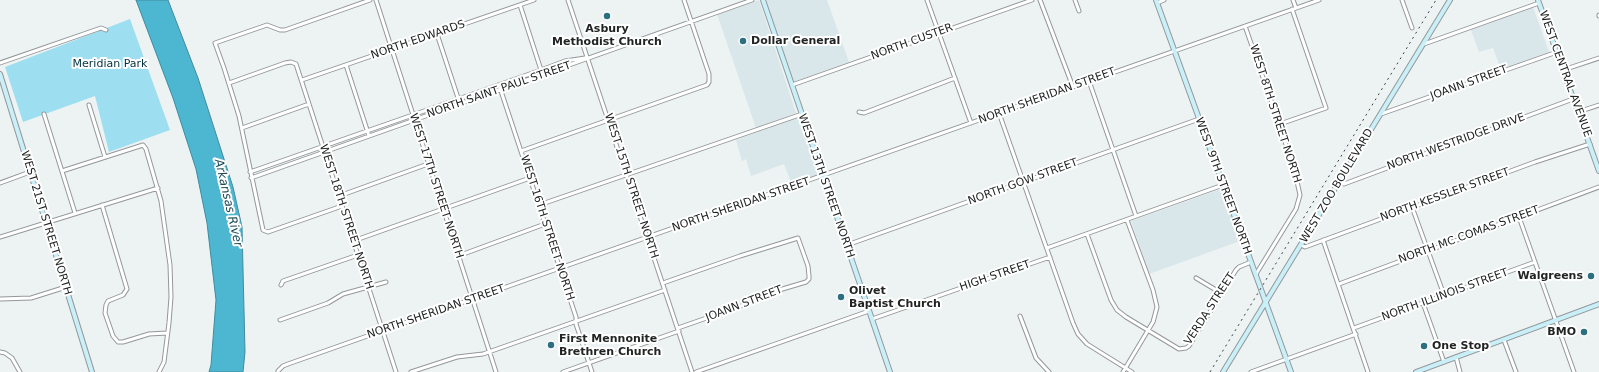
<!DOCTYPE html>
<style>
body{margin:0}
canvas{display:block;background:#edf2f3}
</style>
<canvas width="1599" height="372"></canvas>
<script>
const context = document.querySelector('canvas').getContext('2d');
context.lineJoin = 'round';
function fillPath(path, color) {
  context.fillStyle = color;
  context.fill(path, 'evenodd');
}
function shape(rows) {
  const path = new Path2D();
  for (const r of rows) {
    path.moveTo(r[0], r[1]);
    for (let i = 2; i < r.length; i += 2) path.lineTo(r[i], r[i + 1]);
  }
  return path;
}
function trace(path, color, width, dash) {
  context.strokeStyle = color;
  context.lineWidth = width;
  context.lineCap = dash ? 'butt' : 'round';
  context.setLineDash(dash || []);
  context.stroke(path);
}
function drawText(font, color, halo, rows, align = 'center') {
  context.font = font + ' "DejaVu Sans",sans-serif';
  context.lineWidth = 4;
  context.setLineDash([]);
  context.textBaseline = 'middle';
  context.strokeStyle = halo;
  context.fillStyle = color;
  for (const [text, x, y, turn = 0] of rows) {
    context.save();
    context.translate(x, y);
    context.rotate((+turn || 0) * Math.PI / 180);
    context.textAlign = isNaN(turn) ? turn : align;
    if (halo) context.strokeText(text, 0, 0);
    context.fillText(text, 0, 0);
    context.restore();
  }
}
const built = shape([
 [759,0,796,113,756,128,717,14],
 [766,0,827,0,849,62,793,82],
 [1533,7,1549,52,1501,70,1493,48,1479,52,1471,30],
 [798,117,818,175,792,185,784,164,751,176,746,159,742,161,736,140],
 [1221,189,1223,190,1240,241,1149,274,1131,221]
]);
const green = shape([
 [130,19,170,130,109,152,95,96,23,122,5,67]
]);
const water = shape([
 [136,0,168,0,198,78,233,187,242,227,245,352,243,372,209,372,211,365,216,300,207,223,196,169,173,98,136,0]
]);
const street = shape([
 [376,0,496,372],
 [568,0,692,372],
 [927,0,971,123],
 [1040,0,1073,87],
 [1075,0,1079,11],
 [1293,0,1296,8],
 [1402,0,1412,28],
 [1157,3,1164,0],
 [520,5,541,70],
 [1599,15,1599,16],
 [1245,26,1282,132,1296,177,1300,195,1296,209,1256,274],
 [437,34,460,104],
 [1424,44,1539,3],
 [0,63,101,28,106,30],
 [346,65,369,136],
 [1563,70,1599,58],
 [302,80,534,0],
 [1089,81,1136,216],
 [229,83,285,63,291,62,296,64,396,372],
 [792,85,1032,0],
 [500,88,576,317,576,324,592,372],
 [89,105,105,157],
 [859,112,864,113,955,78],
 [1578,112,1599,105],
 [999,113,1073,323,1078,334,1087,344,1132,372],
 [44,114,75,213],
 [1381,114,1557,52],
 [1280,124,1326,108,1292,9],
 [242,128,309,104],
 [521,151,707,85,709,82,709,74,684,0],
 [62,171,143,145,146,149,161,201,170,265,171,297,169,323,164,362,159,372],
 [250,172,541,70,565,61,585,58],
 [251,178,752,0],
 [1339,182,1344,184,1573,99],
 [0,183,30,172],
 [339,196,428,164],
 [102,205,127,289,123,295,108,301,106,305,105,313,113,336,118,342,123,342,149,334,167,333],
 [539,205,802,114],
 [342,206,268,232,263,230,239,116,224,68,215,43,267,25,280,30,285,30,370,0],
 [1412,207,1444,295],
 [1519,217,1574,372],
 [1087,234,1111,300,1117,310,1126,317,1179,349,1186,348,1189,346,1236,270,1239,267,1251,262],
 [0,237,158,188],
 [1323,240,1368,372],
 [353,241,530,178],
 [847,245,1199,119],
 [1301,245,1305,247,1535,162,1590,144],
 [1047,248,1223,185],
 [458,256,545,224],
 [1196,278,1221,293],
 [663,283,740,256,798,238,808,266,809,276,809,279,806,282,769,293,758,300,678,328],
 [1339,284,1599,187],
 [281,285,283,281,358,255],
 [0,299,31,298,66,287],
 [1423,303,1444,362],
 [1020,316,1036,358,1049,372],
 [872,319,1050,257],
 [280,320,328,303,343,294,386,282],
 [1354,328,1535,262],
 [1504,340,1516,372],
 [0,352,5,353,12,358,20,372],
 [1456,357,1460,372],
 [278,371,283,366,288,364,1319,0],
 [411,372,457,357,483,354,665,290],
 [563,372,679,331],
 [696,372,869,311],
 [1123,372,1153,322,1157,307,1153,290,1127,220],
 [1251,372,1356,334]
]);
const secondary = shape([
 [763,0,890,372],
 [1156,0,1291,372],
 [1538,0,1599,171],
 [0,74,92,372],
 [1223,372,1450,0],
 [1416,372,1599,304]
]);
const rail = shape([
 [1210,372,1436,0]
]);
const markers = [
 [607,16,4,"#2c7080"],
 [743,41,4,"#2c7080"],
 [1591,276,4,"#2c7080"],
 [841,297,4,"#2c7080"],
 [1584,332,4,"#2c7080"],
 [551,345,4,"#2c7080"],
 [1424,346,4,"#2c7080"]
];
const poiNames = [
 ["Asbury",607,29,"center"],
 ["Methodist Church",607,42,"center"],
 ["Dollar General",751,41],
 ["Walgreens",1583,276,"right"],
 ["Olivet",849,291],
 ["Baptist Church",849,304],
 ["BMO",1576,332,"right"],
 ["First Mennonite",559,339],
 ["Brethren Church",559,352],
 ["One Stop",1432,346]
];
const streetNames = [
 ["NORTH EDWARDS",418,40,-19],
 ["NORTH CUSTER",912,42,-20],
 ["WEST CENTRAL AVENUE",1565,74,70],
 ["JOANN STREET",1469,83,-20],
 ["NORTH SAINT PAUL STREET",499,90,-19],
 ["NORTH SHERIDAN STREET",1047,96,-20],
 ["WEST 8TH STREET NORTH",1275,114,72],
 ["NORTH WESTRIDGE DRIVE",1456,142,-20],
 ["NORTH GOW STREET",1023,182,-20],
 ["WEST 17TH STREET NORTH",436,186,72],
 ["WEST 15TH STREET NORTH",631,186,72],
 ["WEST 13TH STREET NORTH",826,186,71],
 ["WEST 9TH STREET NORTH",1223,186,70],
 ["WEST ZOO BOULEVARD",1337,186,-59],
 ["NORTH KESSLER STREET",1445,195,-20],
 ["NORTH SHERIDAN STREET",741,205,-19],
 ["WEST 18TH STREET NORTH",346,217,72],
 ["WEST 21ST STREET NORTH",46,223,73],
 ["WEST 16TH STREET NORTH",547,228,72],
 ["NORTH MC COMAS STREET",1469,235,-20],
 ["HIGH STREET",995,276,-19],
 ["NORTH ILLINOIS STREET",1445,295,-20],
 ["JOANN STREET",744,304,-21],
 ["VERDA STREET",1210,309,-57],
 ["NORTH SHERIDAN STREET",436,312,-19]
];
const parkNames = [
 ["Meridian Park",110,64]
];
const waterNames = [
 ["Arkansas River",228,203,77]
];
fillPath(built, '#d9e7eb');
fillPath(green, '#9ddff1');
fillPath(water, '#4db7d1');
trace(water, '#408b9d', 1);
trace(street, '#949899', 5);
trace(secondary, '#949899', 6);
trace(street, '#fff', 3);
trace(secondary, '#c9f0f9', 4);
trace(rail, '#3e4040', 1, [2, 4]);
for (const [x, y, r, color] of markers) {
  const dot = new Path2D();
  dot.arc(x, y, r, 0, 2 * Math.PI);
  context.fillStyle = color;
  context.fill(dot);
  trace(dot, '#fff', 1.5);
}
drawText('bold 11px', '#222424', '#fff', poiNames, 'left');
drawText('11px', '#222424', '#fff', streetNames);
drawText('11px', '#00313c', '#fff', parkNames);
drawText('italic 12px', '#1b4954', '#fff', waterNames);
</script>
